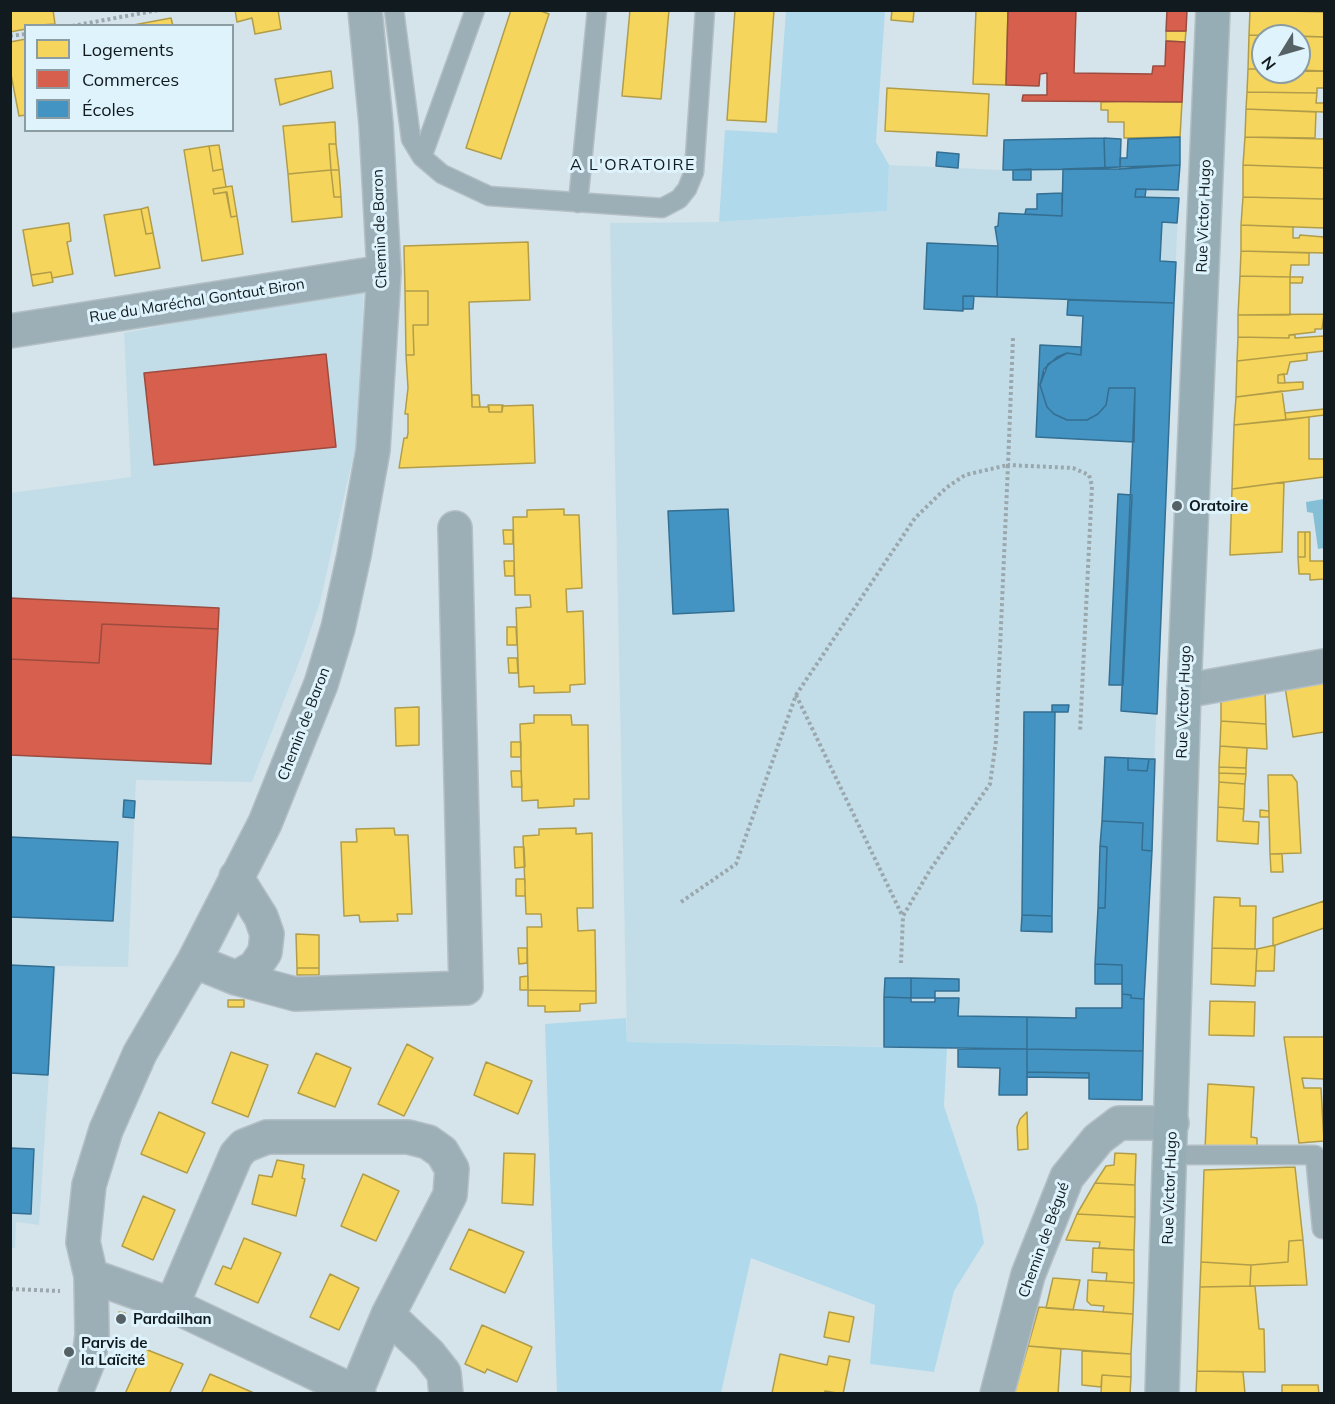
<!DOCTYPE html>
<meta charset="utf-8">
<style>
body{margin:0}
#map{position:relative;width:1335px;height:1404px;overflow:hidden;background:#d5e4ea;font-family:Mulish,sans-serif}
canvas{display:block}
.frame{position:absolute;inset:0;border:12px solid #111a1e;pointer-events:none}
.legend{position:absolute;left:24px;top:24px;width:210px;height:108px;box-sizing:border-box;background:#def3fc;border:2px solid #8c9ca3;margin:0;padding:8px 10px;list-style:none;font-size:18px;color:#111a1e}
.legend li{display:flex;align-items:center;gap:12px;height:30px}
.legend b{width:30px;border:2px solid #8c9ca3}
.north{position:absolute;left:1251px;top:24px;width:60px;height:60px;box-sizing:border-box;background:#def3fc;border:2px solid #8c9ca3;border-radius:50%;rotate:233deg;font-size:16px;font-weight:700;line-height:24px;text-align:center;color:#111a1e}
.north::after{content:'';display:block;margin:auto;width:21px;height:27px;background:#566165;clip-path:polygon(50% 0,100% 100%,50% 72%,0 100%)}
</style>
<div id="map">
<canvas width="1335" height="1404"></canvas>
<div class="frame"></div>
<ul class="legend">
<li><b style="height:16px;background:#f6d55c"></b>Logements</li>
<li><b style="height:16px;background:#d6604d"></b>Commerces</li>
<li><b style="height:16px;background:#4393c3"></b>Écoles</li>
</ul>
<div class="north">N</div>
</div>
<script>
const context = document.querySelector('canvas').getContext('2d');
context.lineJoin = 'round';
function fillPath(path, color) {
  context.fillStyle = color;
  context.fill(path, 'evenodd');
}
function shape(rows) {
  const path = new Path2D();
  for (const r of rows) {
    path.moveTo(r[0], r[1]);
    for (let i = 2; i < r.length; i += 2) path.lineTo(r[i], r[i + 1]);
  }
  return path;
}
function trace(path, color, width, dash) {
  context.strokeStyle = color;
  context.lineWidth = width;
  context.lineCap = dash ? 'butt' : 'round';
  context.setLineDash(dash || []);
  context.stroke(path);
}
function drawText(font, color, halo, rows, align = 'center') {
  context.font = font + ' Mulish,sans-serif';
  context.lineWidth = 6;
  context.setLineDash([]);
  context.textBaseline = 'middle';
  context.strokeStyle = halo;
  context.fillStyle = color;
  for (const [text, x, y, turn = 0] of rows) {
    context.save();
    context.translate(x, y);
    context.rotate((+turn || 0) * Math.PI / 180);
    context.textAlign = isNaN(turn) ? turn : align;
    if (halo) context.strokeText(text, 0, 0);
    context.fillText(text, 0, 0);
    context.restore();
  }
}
const built = shape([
 [889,165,1003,170,1180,165,1144,999,1142,1100,1089,1099,1089,1078,1027,1077,1027,1049,627,1042,610,223,719,222,887,211],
 [364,287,358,436,320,602,303,652,252,782,136,780,128,967,56,966,39,1225,16,1222,15,1248,10,1248,10,493,131,477,124,333]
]);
const green = shape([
 [786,11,885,11,876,142,889,165,887,211,719,222,725,130,777,133],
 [626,1018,627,1042,947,1048,944,1106,977,1205,984,1243,954,1291,934,1372,870,1364,875,1305,751,1258,721,1393,557,1393,545,1024]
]);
const water = shape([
 [1324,499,1324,548,1318,549,1313,513,1307,512,1306,502]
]);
const homes = shape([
 [10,10,53,10,55,24,26,26,26,29,10,32,10,10],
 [235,10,278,10,281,29,255,34,252,18,237,22,235,10],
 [511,10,538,10,549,14,501,159,466,148,511,10],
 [630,10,669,10,661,99,622,96,630,10],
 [735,10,774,10,766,122,727,120,735,10],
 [892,10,914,10,913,22,891,20,892,10],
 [976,10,1008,11,1006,85,973,84,976,10],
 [1250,10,1324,12,1324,37,1249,35,1250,10],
 [171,18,173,26,128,26,171,18],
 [1166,31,1186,31,1185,42,1166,41,1166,31],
 [1249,35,1278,36,1263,36,1263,69,1248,69,1249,35],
 [1299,36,1324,37,1324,71,1299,70,1299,36],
 [26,39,26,115,19,116,10,69,10,42,26,39],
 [1248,69,1263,69,1263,72,1324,71,1324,88,1317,88,1317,93,1247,92,1248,69],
 [331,71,333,88,280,105,275,79,331,71],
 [887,88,989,94,987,136,885,131,887,88],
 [1247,92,1317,93,1316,103,1324,103,1324,112,1246,109,1247,92],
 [1125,101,1182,102,1180,137,1124,138,1124,122,1108,122,1108,110,1101,110,1101,102,1125,101],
 [1246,109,1316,112,1315,138,1245,137,1246,109],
 [335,122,336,144,329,144,331,170,288,174,283,126,335,122],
 [1245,137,1324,139,1324,168,1243,165,1245,137],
 [329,144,336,144,339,170,331,170,329,144],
 [219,145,223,169,213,171,209,146,219,145],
 [209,146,213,171,223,169,226,187,213,189,214,194,226,192,231,217,237,216,243,254,202,261,184,150,209,146],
 [1243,165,1324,168,1324,199,1243,197,1243,165],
 [331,170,339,170,341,197,334,197,331,170],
 [331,170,334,197,341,197,342,217,292,222,288,174,331,170],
 [232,186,237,216,231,217,227,192,214,194,213,189,232,186],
 [1243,197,1324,199,1324,228,1241,225,1243,197],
 [148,207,153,233,146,234,141,209,148,207],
 [141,209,146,234,153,233,160,268,115,276,104,215,141,209],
 [69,223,71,241,67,242,73,274,52,278,51,272,31,275,23,230,69,223],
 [1241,225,1293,227,1293,238,1299,238,1300,235,1324,237,1324,253,1241,251,1241,225],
 [528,242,530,300,469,302,472,407,489,407,489,412,502,412,502,406,533,405,535,463,399,468,404,438,407,438,408,433,408,414,405,414,408,388,406,355,414,355,413,325,428,325,428,291,405,291,404,246,528,242],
 [1241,251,1309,253,1309,265,1291,265,1290,277,1240,276,1241,251],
 [51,272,53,282,33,286,31,275,51,272],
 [1240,276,1290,277,1290,315,1238,315,1240,276],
 [1290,277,1303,277,1302,283,1290,283,1290,277],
 [405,291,428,291,428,325,413,325,414,355,406,355,405,291],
 [1324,314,1322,329,1315,329,1315,332,1289,335,1289,338,1238,337,1238,315,1324,314],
 [1289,335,1295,335,1295,338,1324,336,1324,351,1237,361,1238,337,1289,338,1289,335],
 [1307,353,1307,360,1290,362,1287,374,1278,375,1278,383,1303,382,1303,389,1236,397,1237,361,1307,353],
 [1284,374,1285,383,1278,383,1278,375,1284,374],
 [1282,391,1286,420,1234,425,1236,397,1282,391],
 [472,395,479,395,480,407,472,407,472,395],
 [488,405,503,405,502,412,489,412,488,405],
 [1324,409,1324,415,1286,420,1285,413,1324,409],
 [1309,417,1309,459,1324,459,1324,477,1232,489,1234,425,1309,417],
 [1284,482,1282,552,1230,555,1232,489,1284,482],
 [564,509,564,515,579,515,582,588,566,589,567,612,583,611,585,684,570,685,570,692,534,693,534,686,519,687,516,608,531,607,530,595,515,595,513,517,527,517,527,510,564,509],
 [503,530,513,530,513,544,504,544,503,530],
 [1298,532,1305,532,1305,557,1298,557,1298,532],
 [1305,532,1310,532,1310,561,1324,561,1324,579,1310,580,1310,574,1299,574,1298,557,1305,557,1305,532],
 [504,561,514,561,514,576,505,576,504,561],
 [507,627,516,627,517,645,507,645,507,627],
 [508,658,517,658,518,673,509,673,508,658],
 [1324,680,1324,732,1293,737,1285,687,1324,680],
 [1265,690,1266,724,1221,721,1221,697,1265,690],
 [419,707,419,745,396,746,395,708,419,707],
 [534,715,571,715,572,725,588,725,589,799,574,799,574,806,538,808,538,800,522,801,520,724,534,723,534,715],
 [1221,721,1266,724,1267,749,1220,746,1221,721],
 [511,742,521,742,521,757,511,757,511,742],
 [1220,746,1247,748,1246,768,1219,767,1220,746],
 [1219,767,1246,768,1246,774,1219,773,1219,767],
 [511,771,521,771,522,787,512,787,511,771],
 [1219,773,1246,774,1245,784,1219,782,1219,773],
 [1268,775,1292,775,1297,782,1301,853,1270,854,1268,775],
 [1219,782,1245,784,1244,809,1218,807,1219,782],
 [1218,807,1244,809,1243,821,1259,822,1258,844,1217,841,1218,807],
 [1260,810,1269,811,1269,817,1260,817,1260,810],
 [394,828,395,835,408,835,412,914,397,914,398,921,360,922,359,915,344,916,341,842,357,842,356,829,394,828],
 [576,828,576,834,592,833,593,908,577,908,578,931,595,930,596,991,528,990,527,927,542,927,541,914,526,914,523,836,539,835,539,829,576,828],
 [514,847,524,847,525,867,515,868,514,847],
 [1270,854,1282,854,1283,872,1271,872,1270,854],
 [516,879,525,879,525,896,516,896,516,879],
 [1214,897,1240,898,1240,906,1256,906,1255,949,1212,948,1214,897],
 [1324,901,1324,928,1273,946,1273,918,1324,901],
 [296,934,319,935,319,968,297,968,296,934],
 [1275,945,1274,971,1256,971,1257,949,1275,945],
 [518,948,527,948,527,963,519,964,518,948],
 [1212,948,1257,949,1255,986,1211,984,1212,948],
 [297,968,319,968,319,975,297,975,297,968],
 [528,976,528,990,520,990,520,977,528,976],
 [528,990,596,991,596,1003,580,1004,580,1011,545,1012,545,1006,528,1006,528,990],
 [228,1000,244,1000,244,1007,228,1007,228,1000],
 [1210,1001,1255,1002,1254,1036,1209,1035,1210,1001],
 [1284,1037,1324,1037,1324,1079,1302,1078,1304,1088,1321,1088,1324,1141,1299,1143,1284,1037],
 [407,1044,433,1058,404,1116,378,1104,407,1044],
 [231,1052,268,1065,248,1117,212,1103,231,1052],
 [316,1053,351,1068,335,1107,298,1093,316,1053],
 [486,1062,532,1081,518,1114,474,1095,486,1062],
 [1208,1084,1254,1087,1251,1137,1257,1138,1257,1146,1205,1149,1208,1084],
 [159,1112,205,1133,187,1173,141,1154,159,1112],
 [1027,1112,1028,1149,1018,1150,1017,1127,1020,1119,1027,1112],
 [504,1153,535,1154,533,1205,502,1203,504,1153],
 [1115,1153,1136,1154,1135,1185,1095,1183,1106,1166,1114,1165,1115,1153],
 [277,1160,304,1165,302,1178,305,1179,296,1216,252,1204,259,1175,272,1177,277,1160],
 [1295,1167,1303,1240,1289,1241,1288,1262,1251,1265,1201,1262,1204,1170,1295,1167],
 [363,1174,399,1191,376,1241,341,1226,363,1174],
 [1095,1183,1135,1185,1135,1217,1077,1214,1095,1183],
 [143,1196,175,1210,153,1260,122,1246,143,1196],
 [1077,1214,1135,1217,1134,1250,1099,1248,1100,1242,1066,1240,1077,1214],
 [469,1229,524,1252,505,1293,450,1269,469,1229],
 [244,1238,281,1253,258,1303,215,1284,223,1266,231,1269,244,1238],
 [1303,1240,1307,1285,1250,1286,1251,1265,1288,1262,1289,1241,1303,1240],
 [1093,1248,1134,1250,1134,1283,1106,1281,1107,1273,1092,1272,1093,1248],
 [1201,1262,1251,1265,1250,1286,1200,1287,1201,1262],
 [330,1274,359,1288,339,1330,310,1317,330,1274],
 [1053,1278,1080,1280,1073,1310,1046,1308,1053,1278],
 [1088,1280,1134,1283,1133,1314,1103,1312,1104,1306,1091,1305,1087,1301,1088,1280],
 [1255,1286,1259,1329,1264,1329,1265,1372,1197,1371,1200,1287,1255,1286],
 [1039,1307,1133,1314,1131,1354,1028,1346,1039,1307],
 [119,1312,125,1313,124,1324,117,1323,119,1312],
 [829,1312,854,1317,849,1342,824,1337,829,1312],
 [482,1325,532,1347,517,1382,487,1369,485,1373,465,1364,482,1325],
 [1028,1346,1061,1349,1058,1394,1014,1394,1028,1346],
 [145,1349,183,1364,169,1394,125,1394,145,1349],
 [1082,1351,1131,1354,1131,1377,1102,1375,1101,1387,1082,1385,1082,1351],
 [780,1354,827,1365,829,1356,850,1360,843,1394,825,1391,824,1394,772,1393,780,1354],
 [1197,1371,1243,1372,1245,1394,1196,1394,1197,1371],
 [210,1374,254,1393,253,1394,201,1394,210,1374],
 [1102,1375,1131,1377,1130,1394,1101,1394,1102,1375],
 [1282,1385,1318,1385,1319,1394,1282,1394,1282,1385]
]);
const shops = shape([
 [1006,10,1076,10,1074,73,1152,74,1153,66,1165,66,1166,41,1185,42,1182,102,1022,101,1023,95,1047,95,1047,73,1040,74,1039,86,1006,85,1008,11,1006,10],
 [1167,10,1187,10,1186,31,1166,31,1167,10],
 [326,354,336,447,154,465,144,373,326,354],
 [10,598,219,608,218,629,102,624,99,663,10,659,10,598],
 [102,624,218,629,211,764,10,755,10,659,99,663,102,624]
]);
const schools = shape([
 [1180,137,1180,165,1120,169,1120,158,1127,158,1128,139,1180,137],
 [1104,138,1105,169,1003,170,1004,140,1104,138],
 [1104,138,1121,139,1120,169,1105,169,1104,138],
 [937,152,959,154,958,168,936,166,937,152],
 [1180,165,1178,190,1136,189,1135,197,1179,198,1177,223,1162,222,1160,261,1176,262,1174,303,997,297,998,246,995,227,998,226,999,213,1062,216,1063,169,1180,165],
 [1031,169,1031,180,1013,180,1013,170,1031,169],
 [1136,189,1146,189,1145,197,1135,197,1136,189],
 [1062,193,1062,216,1025,214,1026,209,1037,209,1037,194,1062,193],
 [927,243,998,246,997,297,963,296,963,311,924,309,927,243],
 [963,296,974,296,973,309,963,309,963,296],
 [1068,300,1174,303,1157,714,1121,711,1135,388,1109,388,1106,405,1098,414,1087,420,1067,420,1054,414,1047,407,1040,385,1044,369,1057,357,1067,353,1081,355,1083,316,1067,315,1068,300],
 [1040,345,1081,347,1081,355,1067,353,1048,364,1040,385,1047,407,1054,414,1067,420,1087,420,1098,414,1106,405,1109,388,1135,388,1134,442,1036,437,1040,345],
 [1118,494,1132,495,1123,685,1109,685,1118,494],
 [728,509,734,611,673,614,668,511,728,509],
 [1052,705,1069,705,1068,712,1052,712,1052,705],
 [1024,712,1055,712,1052,916,1022,915,1024,712],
 [1105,757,1128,758,1128,770,1147,771,1149,759,1155,759,1152,851,1142,850,1143,823,1102,821,1105,757],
 [1128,758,1149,759,1147,771,1128,770,1128,758],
 [124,800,135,801,134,818,123,817,124,800],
 [1102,821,1143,823,1142,850,1152,851,1144,999,1131,998,1131,995,1122,994,1122,965,1095,964,1098,908,1105,908,1107,847,1100,846,1102,821],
 [10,837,118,842,113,921,10,917,10,837],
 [1100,846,1107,847,1105,908,1098,908,1100,846],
 [1022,915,1052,916,1052,932,1021,931,1022,915],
 [1095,964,1122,965,1122,984,1095,984,1095,964],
 [10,965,54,967,48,1075,10,1073,10,965],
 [885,978,911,978,911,998,884,997,885,978],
 [911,978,959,979,959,991,935,991,935,998,911,998,911,978],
 [1122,994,1131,995,1131,998,1144,999,1143,1051,1027,1049,1027,1017,1076,1018,1076,1008,1122,1008,1122,994],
 [884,997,911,998,911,1002,935,1002,935,998,959,998,958,1016,1027,1017,1027,1049,884,1047,884,997],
 [958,1049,1027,1049,1027,1095,999,1095,1000,1068,958,1067,958,1049],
 [1027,1049,1143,1051,1142,1100,1089,1099,1089,1073,1027,1072,1027,1049],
 [1027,1072,1089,1073,1089,1078,1027,1077,1027,1072],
 [10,1148,34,1149,31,1214,10,1213,10,1148]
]);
const path = shape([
 [72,26,159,10],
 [10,36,26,34],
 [1013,338,1008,465,1073,468,1089,475,1092,486,1080,732],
 [796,695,902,915],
 [681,902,736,864,796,695,915,518,946,488,965,475,1008,465,996,741,990,784,930,870,903,916,901,963],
 [10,1289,60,1291]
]);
const lane = shape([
 [394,10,411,139,422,157,442,174,489,196,662,208,679,199,687,189,694,172,705,10],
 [422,157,475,10],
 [578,203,597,10],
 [1171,1155,1315,1155,1322,1229]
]);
const street = shape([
 [10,331,384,272],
 [1184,691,1324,666],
 [236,877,261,917,267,934,265,952,255,967,236,978],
 [194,961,236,978,295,994,466,988,455,528],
 [91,1276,172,1305,359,1394],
 [172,1305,236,1155,244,1146,267,1137,408,1137,428,1142,442,1152,452,1169,450,1195,388,1315,356,1392],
 [388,1315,429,1354,444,1373,446,1394],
 [75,1394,89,1359,92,1335,91,1276,83,1242,89,1185,106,1130,140,1053,194,961,265,823,321,684,338,628,354,555,373,450,384,272,376,124,365,10],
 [997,1394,1028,1275,1067,1177,1098,1139,1119,1123,1172,1123]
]);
const secondary = shape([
 [1162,1394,1184,691,1213,10]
]);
const markers = [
 [1177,506,6,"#566165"],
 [121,1319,6,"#566165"],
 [69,1352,6,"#566165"]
];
const streetNames = [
 ["Rue Victor Hugo",1204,216,-88],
 ["Chemin de Baron",380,229,-92],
 ["Rue du Maréchal Gontaut Biron",197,301,-9],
 ["Rue Victor Hugo",1184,702,-88],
 ["Chemin de Baron",304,724,-69],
 ["Rue Victor Hugo",1170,1188,-88],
 ["Chemin de Bégué",1044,1240,-70]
];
const poiNames = [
 ["Oratoire",1189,506],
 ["Pardailhan",133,1319],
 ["Parvis de",81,1343],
 ["la Laïcité",81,1360]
];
const neighbourhoodNames = [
 ["A L'ORATOIRE",633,165]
];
fillPath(built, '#c3dde8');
fillPath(green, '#b0daeb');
fillPath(water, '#84bfd6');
fillPath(homes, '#f6d55c');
trace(homes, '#b19d49', 1.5);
fillPath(shops, '#d6604d');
trace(shops, '#9b4b3f', 1.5);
fillPath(schools, '#4393c3');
trace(schools, '#346f92', 1.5);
trace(lane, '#b3bfc4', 21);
trace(street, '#b3bfc4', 36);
trace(secondary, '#b3bfc4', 36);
trace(path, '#9aa8ae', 4, [3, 3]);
trace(lane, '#9cafb7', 18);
trace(street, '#9cafb7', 33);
trace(secondary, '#97adb5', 33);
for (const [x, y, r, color] of markers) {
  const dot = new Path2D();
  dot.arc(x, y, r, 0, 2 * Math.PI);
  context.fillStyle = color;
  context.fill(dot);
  trace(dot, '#def3fc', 2);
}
drawText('15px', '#111a1e', '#def3fc', streetNames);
drawText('bold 15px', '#111a1e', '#def3fc', poiNames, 'left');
context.letterSpacing = '1.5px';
drawText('16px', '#111a1e', '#def3fc', neighbourhoodNames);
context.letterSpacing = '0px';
</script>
